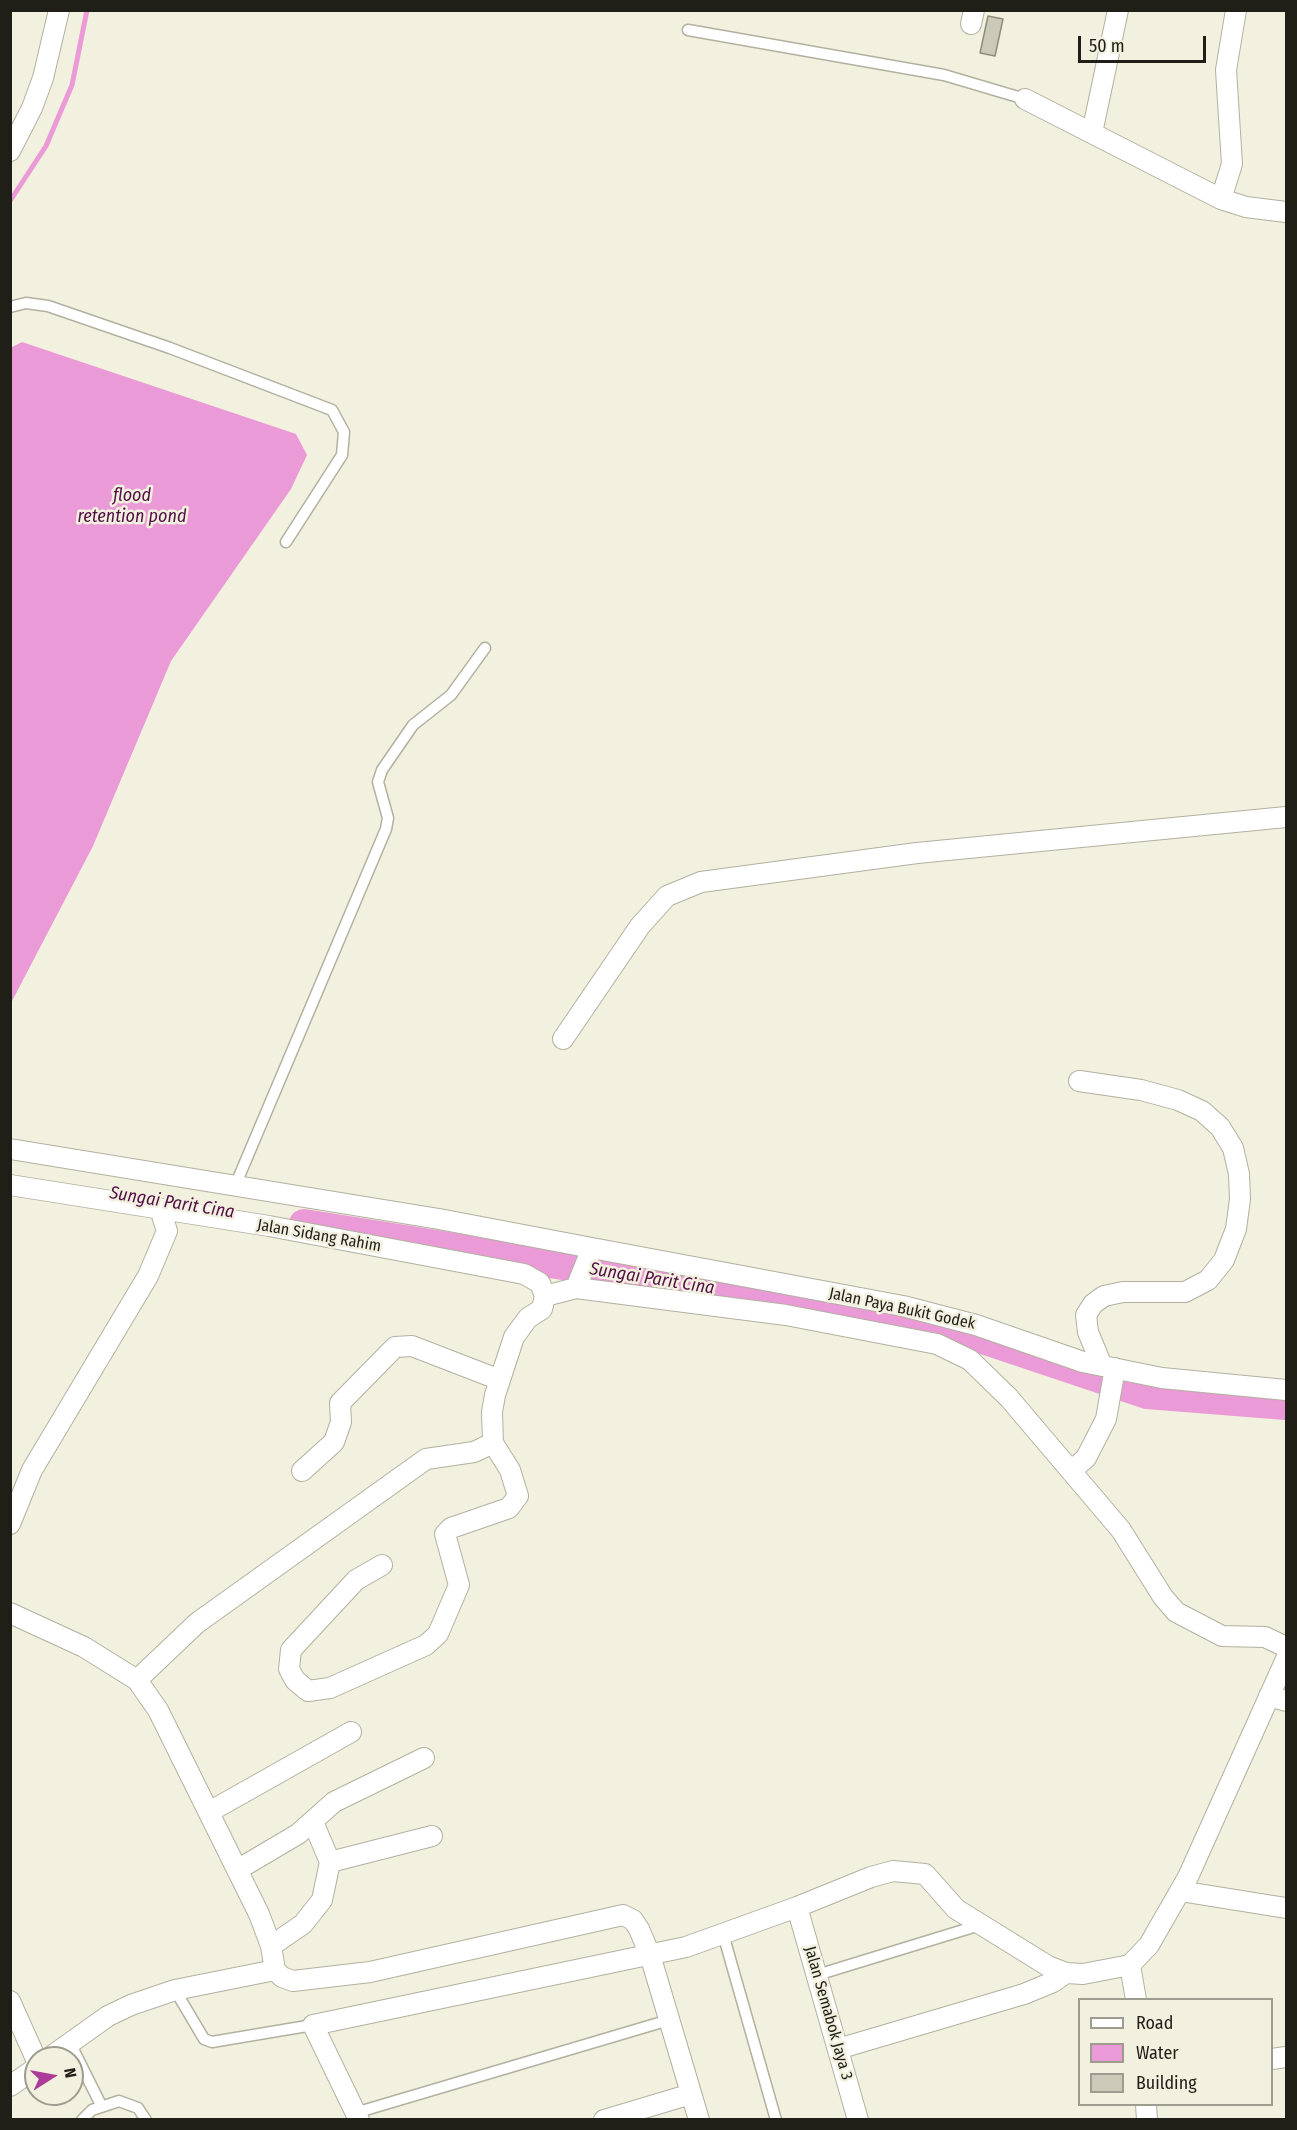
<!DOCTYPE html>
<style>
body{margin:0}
#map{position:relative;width:1297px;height:2130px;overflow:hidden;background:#f2f0de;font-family:"Fira Sans Condensed",sans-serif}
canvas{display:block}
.frame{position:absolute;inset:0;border:12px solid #1f1f18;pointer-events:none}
.legend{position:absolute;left:1078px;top:1998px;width:195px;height:108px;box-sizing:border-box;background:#f2f0de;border:2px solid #9e9c8f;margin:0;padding:8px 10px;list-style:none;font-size:18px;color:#1f1f18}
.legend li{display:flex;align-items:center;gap:12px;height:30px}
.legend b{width:30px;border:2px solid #9e9c8f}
.north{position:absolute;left:24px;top:2046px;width:60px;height:60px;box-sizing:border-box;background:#f2f0de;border:2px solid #9e9c8f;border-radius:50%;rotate:79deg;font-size:16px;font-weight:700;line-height:24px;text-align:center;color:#1f1f18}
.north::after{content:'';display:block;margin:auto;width:21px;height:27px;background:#ad3c98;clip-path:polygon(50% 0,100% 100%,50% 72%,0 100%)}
.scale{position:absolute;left:1078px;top:36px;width:128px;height:27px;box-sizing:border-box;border:3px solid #1f1f18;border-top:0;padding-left:8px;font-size:18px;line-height:21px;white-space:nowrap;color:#1f1f18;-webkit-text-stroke:4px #f2f0de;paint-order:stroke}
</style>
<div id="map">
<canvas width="1297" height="2130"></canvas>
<div class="frame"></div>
<ul class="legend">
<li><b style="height:8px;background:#fff"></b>Road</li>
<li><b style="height:16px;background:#ea9ad6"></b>Water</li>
<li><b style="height:16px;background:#cbcab9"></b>Building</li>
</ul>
<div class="north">N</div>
<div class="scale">50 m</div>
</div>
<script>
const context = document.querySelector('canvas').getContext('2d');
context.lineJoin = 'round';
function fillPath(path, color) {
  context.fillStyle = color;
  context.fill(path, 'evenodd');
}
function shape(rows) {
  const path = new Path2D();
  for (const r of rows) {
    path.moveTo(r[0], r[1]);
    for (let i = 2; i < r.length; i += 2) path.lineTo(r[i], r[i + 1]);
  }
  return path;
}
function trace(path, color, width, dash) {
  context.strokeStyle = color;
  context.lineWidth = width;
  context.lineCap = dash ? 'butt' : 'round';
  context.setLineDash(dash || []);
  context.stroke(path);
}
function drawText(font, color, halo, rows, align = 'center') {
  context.font = font + ' "Fira Sans Condensed",sans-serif';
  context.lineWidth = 5;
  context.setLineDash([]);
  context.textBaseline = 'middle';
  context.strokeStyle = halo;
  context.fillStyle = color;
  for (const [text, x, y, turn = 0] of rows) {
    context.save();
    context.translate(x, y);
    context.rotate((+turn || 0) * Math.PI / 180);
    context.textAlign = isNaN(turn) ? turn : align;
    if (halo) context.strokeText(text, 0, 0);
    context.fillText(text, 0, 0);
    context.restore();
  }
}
const water = shape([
 [22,342,296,434,307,455,291,489,171,661,93,846,11,1003,10,348]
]);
const stream = shape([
 [10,201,46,146,72,85,87,10]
]);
const river = shape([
 [304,1224,941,1325,1147,1394,1286,1405]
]);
const building = shape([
 [988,16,1003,19,995,56,980,53,988,16]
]);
const service = shape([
 [688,30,944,75,1025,99],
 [10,307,26,303,48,306,170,348,332,410,344,432,342,455,286,542],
 [235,1186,386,829,388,818,378,782,382,770,413,725,451,695,485,648],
 [723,1934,776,2120],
 [817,1975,980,1925],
 [175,1990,204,2039,212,2042,313,2025],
 [70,2043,101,2105],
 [355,2113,669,2020],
 [82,2120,92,2110,119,2101,138,2108,146,2120]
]);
const minor = shape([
 [971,24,974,10],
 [1025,99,1221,199,1246,207,1286,212],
 [1092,133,1118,10],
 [10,151,32,108,43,78,59,10],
 [1221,199,1232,164,1226,70,1236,10],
 [563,1039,640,926,667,896,701,882,917,853,1286,817],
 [1079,1081,1141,1090,1178,1100,1202,1111,1220,1127,1233,1148,1239,1174,1240,1199,1236,1229,1224,1260,1208,1280,1185,1292,1123,1292,1104,1296,1093,1304,1086,1315,1088,1332,1102,1366],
 [10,1149,439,1219,592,1248],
 [10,1185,269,1226,524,1274,540,1283,545,1296],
 [576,1288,786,1315,937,1344,970,1360,1009,1398,1121,1530,1163,1597,1176,1612,1222,1636,1265,1637,1286,1647],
 [545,1296,576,1288,592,1248,903,1306,976,1325,1083,1362,1162,1378,1286,1390],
 [302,1471,334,1442,341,1422,340,1403,395,1347,412,1346,500,1380],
 [1071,1471,1086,1458,1106,1419,1115,1368],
 [10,1524,32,1470,148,1276,167,1231,160,1209],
 [382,1565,356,1580,291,1650,289,1669,295,1680,308,1691,330,1688,426,1645,438,1634,459,1585,445,1534,451,1528,509,1508,518,1496,510,1470,493,1443],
 [10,1613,84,1647,137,1680,158,1710,259,1914,271,1946,275,1970],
 [137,1680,197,1623,426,1459,474,1452,493,1443,492,1412,495,1395,514,1337,528,1318,542,1309,545,1296],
 [1269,1696,1286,1701],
 [209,1812,351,1732],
 [313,1822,330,1862,432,1836],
 [237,1870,298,1834,334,1802,424,1758],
 [1180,1891,1286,1908],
 [797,1907,858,2120],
 [271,1946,303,1924,322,1900,330,1862],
 [1130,1965,1136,2000],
 [10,2001,36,2059],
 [838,2049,1024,1994,1053,1982,1066,1973],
 [49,2058,108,2016,131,2005,175,1990,275,1970,282,1977,293,1981,370,1972,623,1915,633,1920,639,1929,650,1955,699,2120],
 [1272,2059,1286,2057],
 [10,2086,36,2068],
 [1146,2104,1147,2120],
 [359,2120,313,2025,686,1947,797,1907,871,1877,893,1871,925,1874,956,1909,1048,1966,1066,1973,1083,1974,1130,1965,1149,1945,1188,1877,1286,1659],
 [604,2120,691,2094]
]);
const streetNames = [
 ["Jalan Sidang Rahim",319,1236,10],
 ["Jalan Paya Bukit Godek",902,1309,12],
 ["Jalan Semabok Jaya 3",828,2013,74]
];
const waterNames = [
 ["flood",132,496],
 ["retention pond",132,517],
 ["Sungai Parit Cina",172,1203,9],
 ["Sungai Parit Cina",652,1279,9]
];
fillPath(water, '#ea9ad6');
trace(stream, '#ea9ad6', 5);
trace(river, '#ea9ad6', 30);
fillPath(building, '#cbcab9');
trace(building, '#8e8c7c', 1.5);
trace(service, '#b2b1a0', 13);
trace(minor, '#b2b1a0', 22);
trace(service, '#fff', 10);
trace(minor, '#fff', 20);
drawText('16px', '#1f1f18', '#f2f0de', streetNames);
drawText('italic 18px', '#530d47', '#f2f0de', waterNames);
</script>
